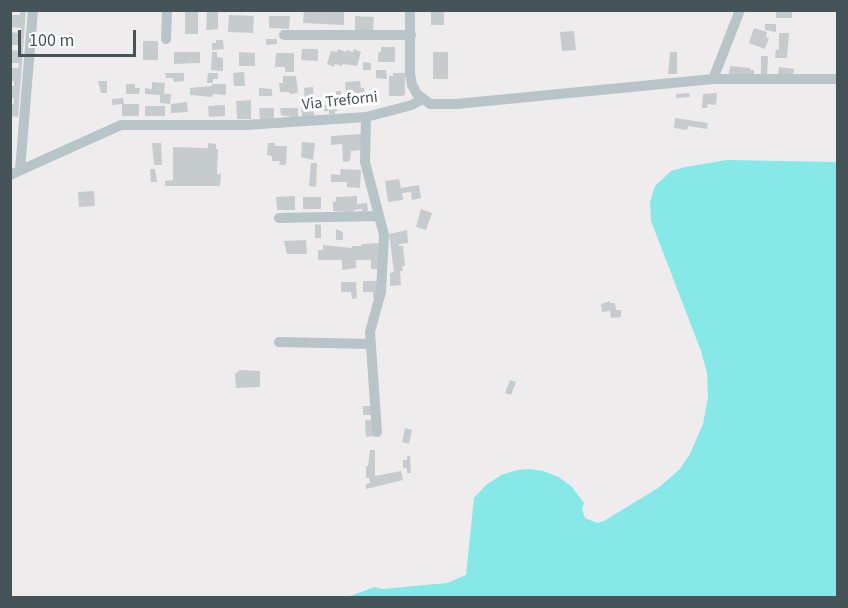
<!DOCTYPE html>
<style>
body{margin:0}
#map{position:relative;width:848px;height:608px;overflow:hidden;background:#efeced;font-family:"Source Sans 3",sans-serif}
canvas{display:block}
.frame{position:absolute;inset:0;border:12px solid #455459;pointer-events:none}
.scale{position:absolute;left:18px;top:30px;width:118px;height:27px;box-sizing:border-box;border:3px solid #455459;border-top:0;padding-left:8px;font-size:18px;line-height:21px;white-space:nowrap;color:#455459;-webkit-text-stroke:4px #fff;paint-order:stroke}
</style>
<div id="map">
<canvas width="848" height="608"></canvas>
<div class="frame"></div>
<div class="scale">100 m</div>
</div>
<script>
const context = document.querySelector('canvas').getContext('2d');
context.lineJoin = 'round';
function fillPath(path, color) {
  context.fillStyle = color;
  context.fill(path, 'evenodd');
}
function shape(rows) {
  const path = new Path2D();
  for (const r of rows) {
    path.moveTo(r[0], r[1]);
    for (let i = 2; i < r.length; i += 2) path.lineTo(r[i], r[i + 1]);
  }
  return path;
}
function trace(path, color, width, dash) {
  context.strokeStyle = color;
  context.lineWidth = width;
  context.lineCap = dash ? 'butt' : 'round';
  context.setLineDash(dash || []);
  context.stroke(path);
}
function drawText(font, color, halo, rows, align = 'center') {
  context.font = font + ' "Source Sans 3",sans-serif';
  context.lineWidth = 6;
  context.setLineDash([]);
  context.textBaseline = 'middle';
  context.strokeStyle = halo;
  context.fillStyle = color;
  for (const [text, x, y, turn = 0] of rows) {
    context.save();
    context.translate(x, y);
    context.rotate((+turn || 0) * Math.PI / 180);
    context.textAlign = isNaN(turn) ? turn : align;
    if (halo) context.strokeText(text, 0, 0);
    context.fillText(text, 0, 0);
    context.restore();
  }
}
const water = shape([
 [727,160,837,162,837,597,347,597,375,587,382,589,447,583,466,575,474,498,486,485,501,475,517,470,530,469,543,471,559,477,572,487,584,503,582,509,585,518,597,523,604,521,658,488,679,470,690,454,703,424,708,397,707,373,701,351,651,221,650,202,655,186,671,171,685,167]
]);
const building = shape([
 [20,10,26,10,18,117,10,116,10,104,14,104,14,98,10,98,10,86,14,86,14,81,10,81,10,68,18,68,19,63,10,63,10,50,20,51,20,45,10,45,10,32,21,33,21,28,10,27,10,15,20,15],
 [185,10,198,10,198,34,185,34],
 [207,10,218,10,218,29,206,30],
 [304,10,344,12,344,25,303,23],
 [431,10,444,10,444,25,431,25],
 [776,10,792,10,792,18,776,18],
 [229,15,254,16,253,33,228,32],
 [269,16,290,16,289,29,269,28],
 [355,16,374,17,373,31,355,31],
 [765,24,776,24,776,32,765,30],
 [754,28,767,32,766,37,769,38,765,49,749,43],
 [574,31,576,50,562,51,560,32],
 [779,33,789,33,787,58,775,58,776,49,779,50],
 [266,39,277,39,277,44,266,45],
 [216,40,223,40,224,49,212,50,212,43,216,43],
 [143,41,158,41,158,60,143,60],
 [381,47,395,47,395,62,378,62,378,52,381,52],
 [302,49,318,49,318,61,301,60],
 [338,49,346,52,346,50,353,52,354,49,361,52,357,66,343,64,342,66,335,64,334,67,327,64,331,51,337,52],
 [174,52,200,52,200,63,174,64],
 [212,52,217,52,217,57,223,58,223,71,211,70],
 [239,52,255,53,255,66,239,66],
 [433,52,448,52,448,79,433,79],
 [670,52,677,52,677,74,668,74],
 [276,53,294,53,294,72,285,72,285,67,275,67],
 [761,56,768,56,767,74,761,74],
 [363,62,371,63,371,70,363,70],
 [730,66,750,68,750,70,754,70,754,75,729,74],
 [779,67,794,69,793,76,778,75],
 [376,70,386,70,387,79,376,78],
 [244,72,245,86,234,86,233,73],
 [165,73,184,73,184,81,174,82,173,78,166,78],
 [208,73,218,73,218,79,213,79,213,83,207,83],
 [393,73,405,73,405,94,403,96,389,96,389,76,393,76],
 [283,76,296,76,298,93,290,94,289,92,280,92,279,83,283,83],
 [98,81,107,81,107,93,101,93],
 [360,81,361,88,364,88,365,98,362,98,362,104,347,106,345,82],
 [152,82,165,83,164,94,171,94,170,104,160,103,160,95,145,94,145,88,152,89],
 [126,84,135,84,135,88,140,88,139,94,126,94],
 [212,84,226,84,226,95,213,94,212,97,190,95,190,88,212,86],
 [313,87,314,117,302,117,301,104,305,104,304,88],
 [259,88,272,89,272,96,259,96],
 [336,91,341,91,341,102,336,102],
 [689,93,690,97,676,98,676,94],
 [717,93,716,105,708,104,707,108,702,108,703,94],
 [123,98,124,104,139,104,139,116,122,116,122,104,112,105,112,99],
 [251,100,251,119,237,119,236,101],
 [187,102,188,112,171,113,171,104],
 [225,105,225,116,209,117,208,106],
 [324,105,338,105,337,111,335,111,335,114,329,114,329,111,324,111],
 [145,106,165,106,165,116,145,116],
 [259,108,274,108,274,119,260,119],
 [280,108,298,108,298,118,281,115],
 [675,118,708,123,707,129,688,126,687,130,674,128],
 [361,134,362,150,351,151,350,161,343,162,342,144,331,145,331,136],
 [302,142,315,143,313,160,301,157],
 [152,143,161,143,162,165,154,165],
 [208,143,216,144,216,149,218,149,217,174,221,174,220,186,165,186,165,181,173,180,173,147,208,148],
 [268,143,275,143,275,146,287,146,286,165,279,165,280,161,272,161,272,156,267,155],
 [311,163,317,163,316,187,309,186],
 [150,169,155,169,157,182,151,182],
 [341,169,361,170,360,188,347,187,347,182,331,182,331,174,340,175],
 [399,179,401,188,419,185,421,198,412,200,411,192,402,193,403,200,388,202,385,181],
 [94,191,95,206,79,207,78,192],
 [295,196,295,210,277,210,276,197],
 [357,196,357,204,367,203,368,211,362,212,362,209,354,210,354,212,333,211,333,202,336,201,336,197],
 [303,197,321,197,321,209,303,209],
 [421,209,432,213,426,230,416,227],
 [315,224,321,225,321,238,315,238],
 [336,229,343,232,343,240,336,240],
 [407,230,408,243,399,244,399,246,403,246,405,266,402,266,403,271,400,271,401,285,390,286,390,273,394,272,389,234],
 [306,240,307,254,287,254,284,241],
 [379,243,379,269,371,269,371,260,356,260,356,268,342,270,342,260,318,260,318,250,323,250,323,245,352,248,352,246,361,246,362,244],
 [363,281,377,281,377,298,373,298,373,292,363,292],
 [341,282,356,282,357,298,352,299,351,292,341,292],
 [610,301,610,303,615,303,616,310,621,310,621,317,611,318,610,311,602,312,601,304],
 [240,370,260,371,260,387,236,388,235,374],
 [510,380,516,382,511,395,505,393],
 [363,406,371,406,372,415,363,415],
 [365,420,374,420,375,436,366,437],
 [405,428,412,430,409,444,402,442],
 [370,450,375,450,375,476,401,471,403,480,366,489,366,484,370,483,369,478,366,478,366,466,368,466],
 [407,456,410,456,411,473,407,473,407,468,403,468,403,460,407,460]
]);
const minor = shape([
 [410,10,410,74,412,85,417,94,430,104,456,104,713,79,838,79],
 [284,35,411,35],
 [166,39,167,10],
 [713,79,740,10],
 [366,117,365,162,384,235,381,292,370,332,377,432],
 [20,170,33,10],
 [10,175,121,125,246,125,366,117,412,105,422,99],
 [279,218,379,216],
 [279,342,371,344]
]);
const streetNames = [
 ["Via Treforni",340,102,-6]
];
fillPath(water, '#87e9e7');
fillPath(building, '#c6cbce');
trace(minor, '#b7c5c9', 10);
drawText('16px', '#455459', '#fff', streetNames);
</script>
